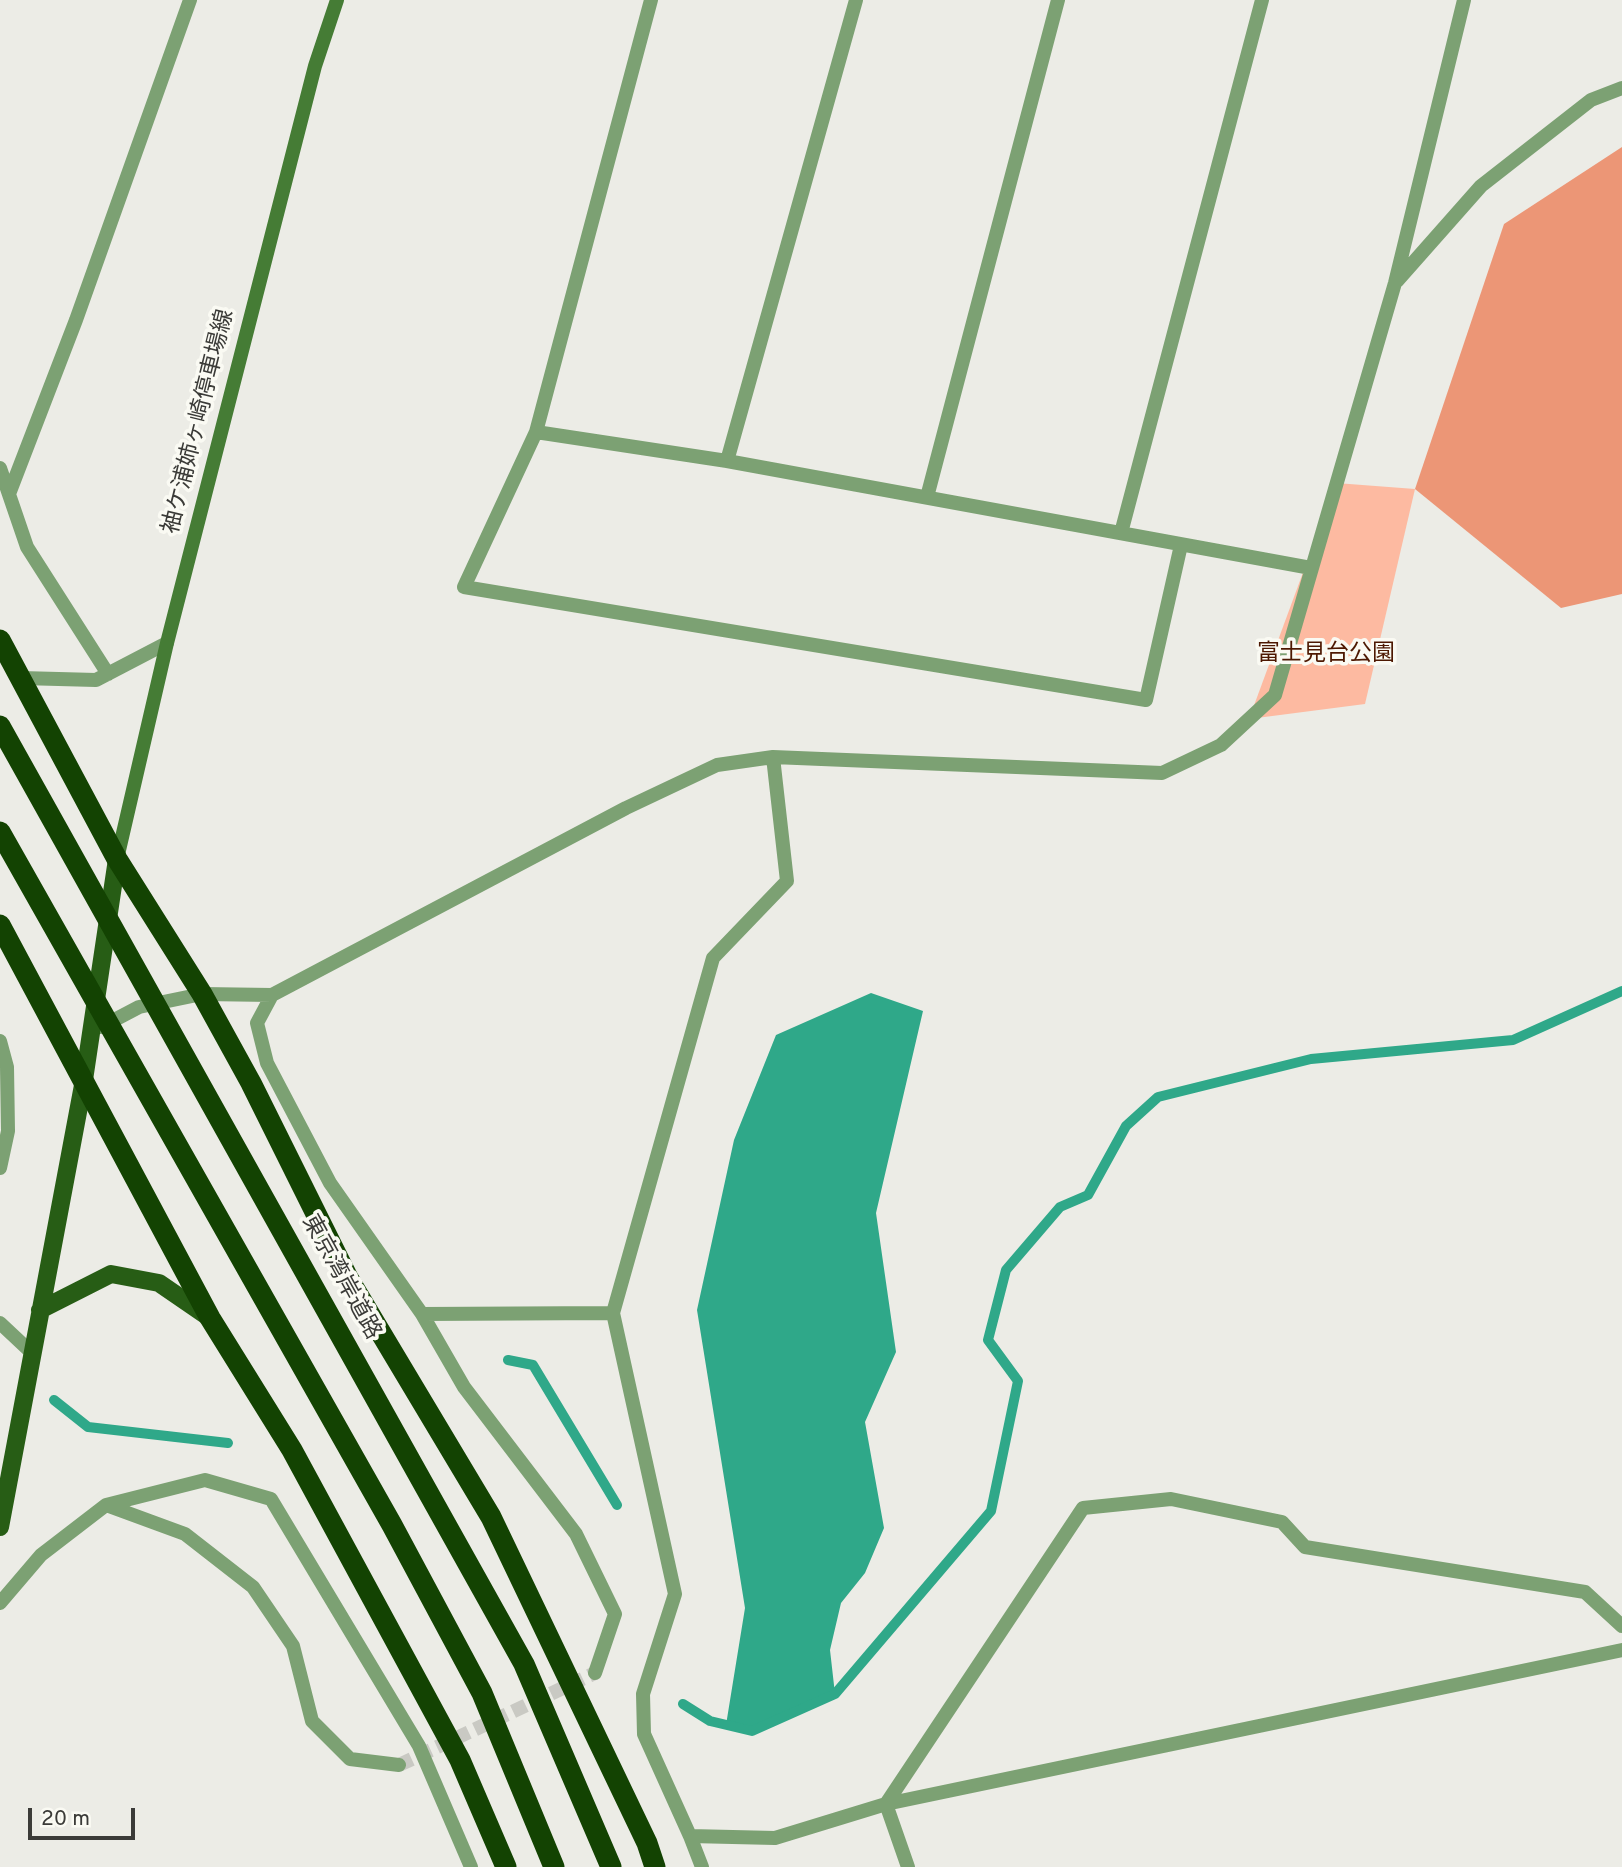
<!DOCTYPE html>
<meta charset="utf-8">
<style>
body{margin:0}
#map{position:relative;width:1622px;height:1867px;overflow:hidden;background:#ecece6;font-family:Overpass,sans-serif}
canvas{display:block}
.scale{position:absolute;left:28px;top:1808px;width:107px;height:32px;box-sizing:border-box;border:4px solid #3b3b38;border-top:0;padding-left:9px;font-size:21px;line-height:24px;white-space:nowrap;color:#3b3b38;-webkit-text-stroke:5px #fafaf3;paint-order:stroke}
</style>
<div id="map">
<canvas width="1622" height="1867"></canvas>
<div class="scale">20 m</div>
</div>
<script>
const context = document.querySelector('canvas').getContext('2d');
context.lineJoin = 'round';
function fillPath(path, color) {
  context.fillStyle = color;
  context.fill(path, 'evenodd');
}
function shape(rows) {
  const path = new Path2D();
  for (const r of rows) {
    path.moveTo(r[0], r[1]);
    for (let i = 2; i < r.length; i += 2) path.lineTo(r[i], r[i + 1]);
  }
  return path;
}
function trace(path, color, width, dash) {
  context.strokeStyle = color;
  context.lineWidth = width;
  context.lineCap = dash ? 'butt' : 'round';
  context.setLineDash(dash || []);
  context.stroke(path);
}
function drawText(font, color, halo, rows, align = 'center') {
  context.font = font + ' Overpass,"Noto Sans JP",sans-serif';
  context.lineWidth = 7;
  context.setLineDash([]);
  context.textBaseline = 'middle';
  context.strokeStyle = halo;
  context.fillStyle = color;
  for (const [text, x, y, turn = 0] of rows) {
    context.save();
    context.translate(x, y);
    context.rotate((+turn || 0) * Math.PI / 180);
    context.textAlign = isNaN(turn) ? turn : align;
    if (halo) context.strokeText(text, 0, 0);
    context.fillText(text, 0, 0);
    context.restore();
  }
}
const green = shape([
 [1336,483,1415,489,1365,704,1249,719]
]);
const forest = shape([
 [1622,147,1622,594,1561,608,1415,489,1504,224]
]);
const water = shape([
 [871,993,923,1011,876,1213,896,1352,865,1422,884,1528,865,1573,841,1603,830,1650,835,1694,752,1731,726,1725,745,1608,697,1310,734,1140,776,1035]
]);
const stream = shape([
 [508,1360,533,1365,617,1505],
 [54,1400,88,1427,228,1443],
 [683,1704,710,1721,752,1731,835,1694,991,1511,1018,1381,988,1340,1006,1270,1060,1207,1088,1195,1126,1126,1158,1097,1311,1059,1513,1040,1622,991]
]);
const streetTunnel = shape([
 [399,1765,595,1673]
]);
const street = shape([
 [651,0,536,432,464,587,1146,700,1181,545],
 [1397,281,1481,186,1591,100,1622,88],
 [536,432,727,461,1311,568],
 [727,461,856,0],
 [0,468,27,547,108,674],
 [9,494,76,320,190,0],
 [927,497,1058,0],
 [1121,533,1262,0],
 [21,678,96,680,167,643],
 [773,757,787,881,713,958,613,1313,675,1594,643,1694,644,1734,690,1836,775,1838,886,1804,1622,1650],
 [272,995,257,1023,267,1063,330,1183,422,1314,464,1387,576,1534,615,1614,595,1673],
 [101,1027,139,1007,202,994,272,995,626,808,717,765,773,757,1162,773,1221,745,1275,695,1395,283,1464,0],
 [0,1041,7,1067,8,1131,0,1168],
 [422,1314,613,1313],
 [0,1323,32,1353],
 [106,1505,185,1534,253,1587,293,1646,312,1721,350,1759,399,1765],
 [0,1603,41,1555,106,1505,205,1480,271,1499,419,1746,471,1867],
 [690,1836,702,1867],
 [908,1867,886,1804,1083,1508,1171,1499,1282,1522,1305,1547,1585,1592,1622,1626]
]);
const secondary = shape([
 [117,859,167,643,315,66,337,0]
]);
const primary = shape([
 [40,1310,111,1274,159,1283,210,1318],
 [0,1527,84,1080,117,859]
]);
const highway = shape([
 [0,640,117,859,202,994,251,1083,348,1278,491,1517,647,1843,655,1867],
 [0,726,524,1664,611,1867],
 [0,832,392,1525,482,1693,554,1867],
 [0,925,210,1318,292,1450,460,1760,506,1867]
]);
const streetNames = [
 ["袖ケ浦姉ヶ崎停車場線",200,422,-76],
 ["東京湾岸道路",340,1278,61]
];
const parkNames = [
 ["富士見台公園",1326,655]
];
fillPath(green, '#fdbaa1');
fillPath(forest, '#ec9676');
fillPath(water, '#2fa889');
trace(stream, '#2fa889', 10);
trace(streetTunnel, '#c9c9c3', 14, [14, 7]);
trace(street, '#7ca173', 14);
trace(secondary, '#457c35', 14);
trace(primary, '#275d15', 18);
trace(highway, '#134302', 21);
drawText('23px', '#3b3b38', '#fafaf3', streetNames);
drawText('23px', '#4d1802', '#fafaf3', parkNames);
</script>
